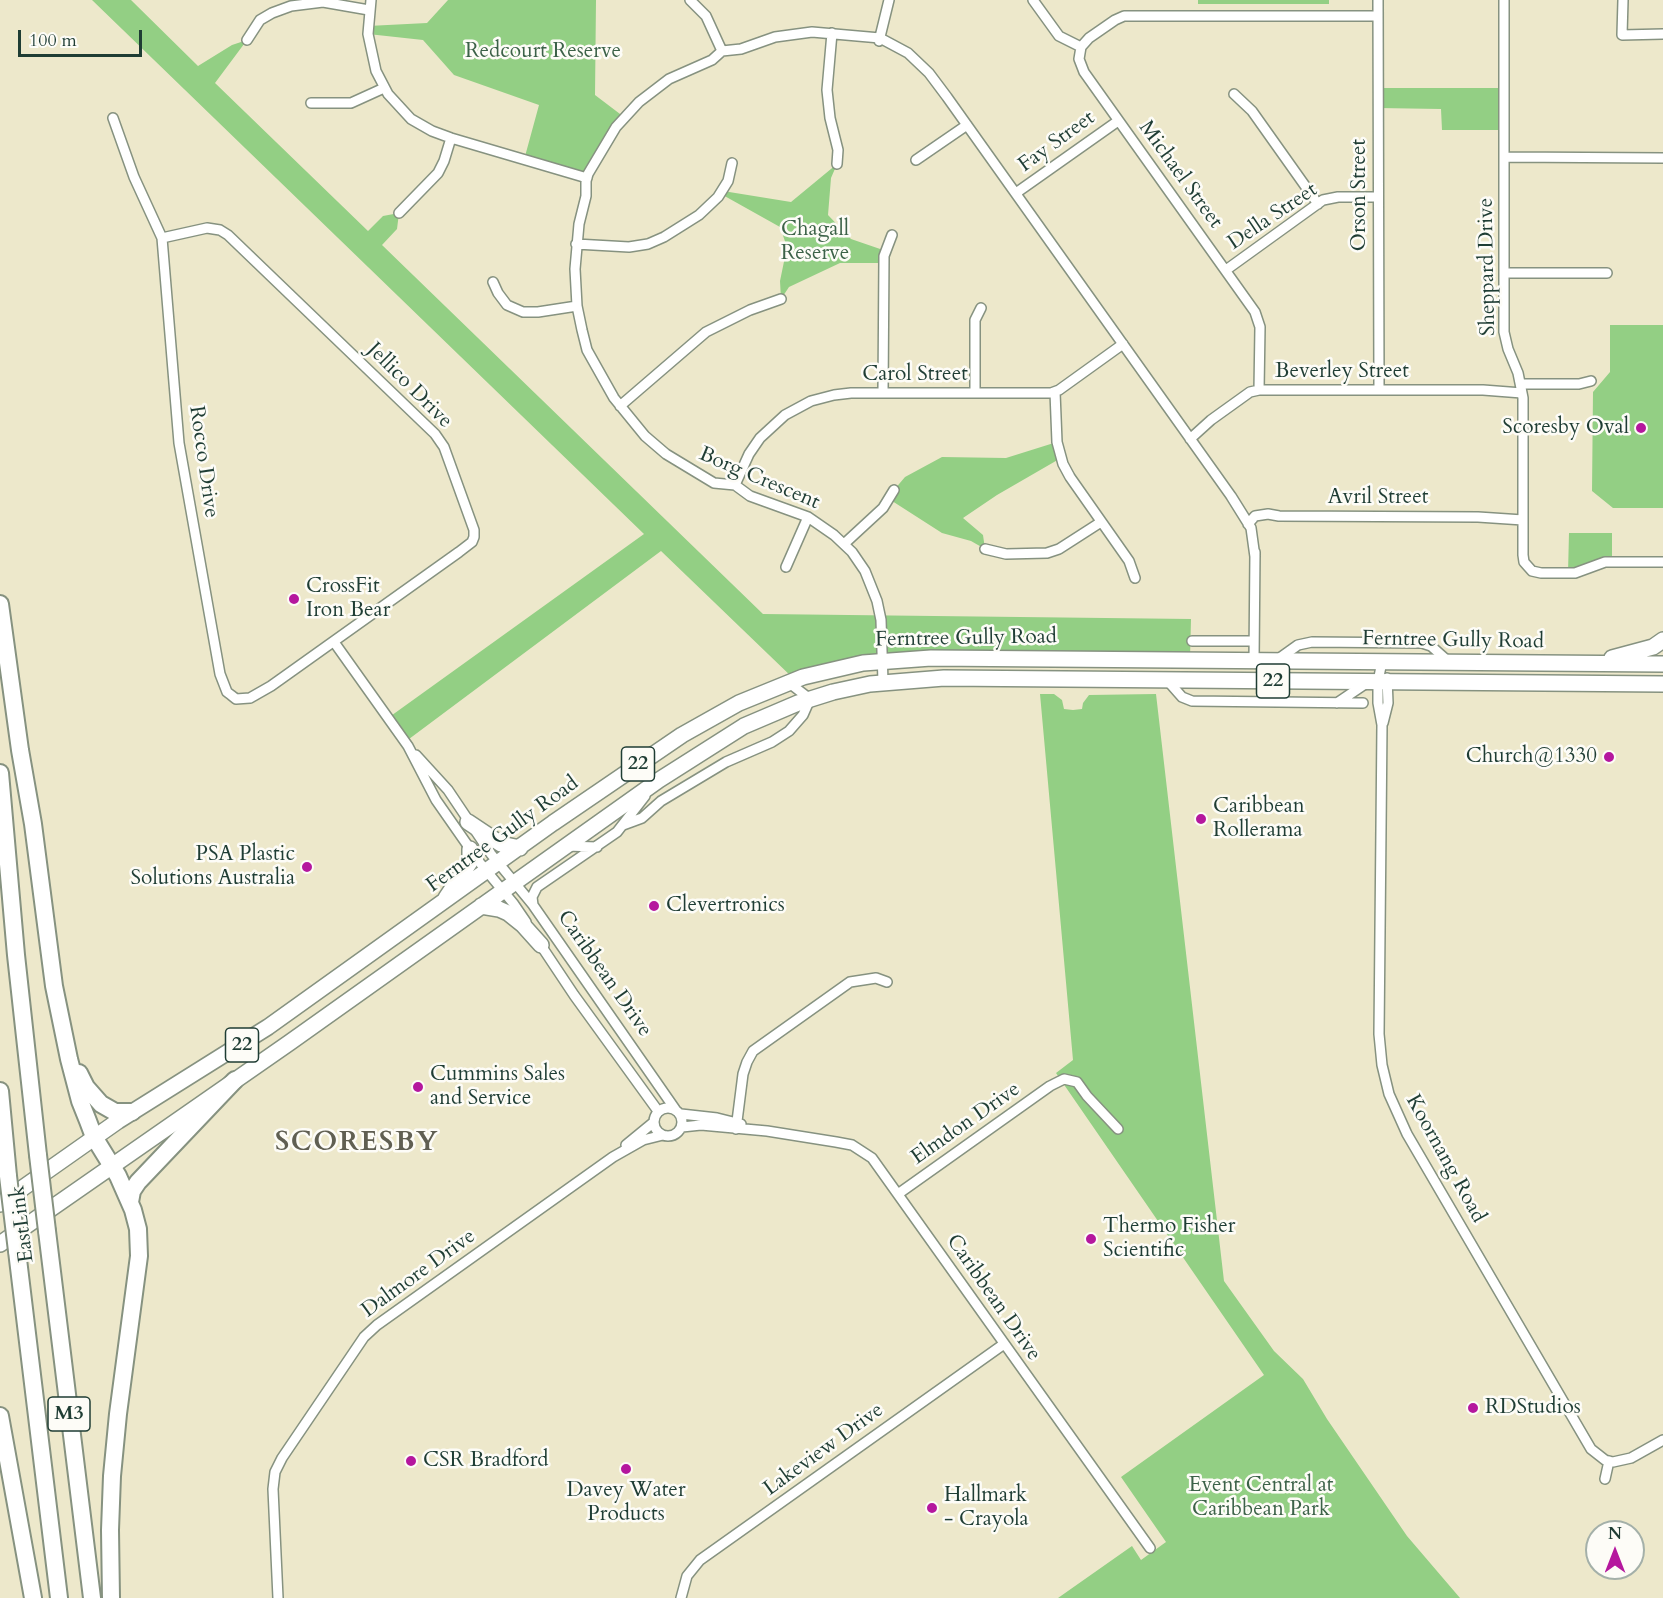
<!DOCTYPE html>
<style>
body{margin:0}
#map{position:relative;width:1663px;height:1598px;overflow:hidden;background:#ede8cb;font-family:Cardo,serif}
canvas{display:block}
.north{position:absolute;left:1585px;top:1520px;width:60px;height:60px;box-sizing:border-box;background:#fdfcf7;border:2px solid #a4b0a9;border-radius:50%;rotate:0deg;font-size:16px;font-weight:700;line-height:24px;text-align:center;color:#1f3d34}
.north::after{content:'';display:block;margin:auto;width:21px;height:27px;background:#b5179e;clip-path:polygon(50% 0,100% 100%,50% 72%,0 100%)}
.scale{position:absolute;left:18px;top:30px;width:124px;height:27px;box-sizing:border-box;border:3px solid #1f3d34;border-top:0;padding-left:8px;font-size:18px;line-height:21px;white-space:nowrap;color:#1f3d34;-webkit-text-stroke:4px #fdfcf7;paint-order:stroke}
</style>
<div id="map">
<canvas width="1663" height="1598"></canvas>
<div class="north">N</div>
<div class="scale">100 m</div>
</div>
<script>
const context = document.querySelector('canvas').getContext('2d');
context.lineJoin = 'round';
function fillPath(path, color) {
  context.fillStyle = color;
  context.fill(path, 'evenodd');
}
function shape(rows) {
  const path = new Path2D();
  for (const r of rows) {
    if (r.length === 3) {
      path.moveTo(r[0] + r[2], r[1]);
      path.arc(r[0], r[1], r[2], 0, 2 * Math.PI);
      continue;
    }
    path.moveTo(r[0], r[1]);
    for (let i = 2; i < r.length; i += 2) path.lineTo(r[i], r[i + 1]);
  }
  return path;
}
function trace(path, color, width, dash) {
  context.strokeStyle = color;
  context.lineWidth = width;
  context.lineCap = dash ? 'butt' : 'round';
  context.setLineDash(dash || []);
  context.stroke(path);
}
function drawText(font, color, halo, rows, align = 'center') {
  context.font = font + ' Cardo,serif';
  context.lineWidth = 5;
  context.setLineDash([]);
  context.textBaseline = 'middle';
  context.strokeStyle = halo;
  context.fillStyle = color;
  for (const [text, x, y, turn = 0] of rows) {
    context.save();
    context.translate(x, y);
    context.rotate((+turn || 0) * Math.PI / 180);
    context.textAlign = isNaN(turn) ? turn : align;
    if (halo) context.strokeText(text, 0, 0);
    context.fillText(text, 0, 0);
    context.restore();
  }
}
const green = shape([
 [92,0,131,0,198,66,232,45,247,40,215,83,368,231,383,216,399,213,397,229,382,245,763,614,1191,619,1190,659,931,658,795,680,661,551,405,742,388,718,644,534],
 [448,0,596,0,595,95,624,117,588,174,524,160,539,105,454,75,423,40,368,34,368,26,427,23],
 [1198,0,1329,0,1329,4,1198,4],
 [1378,88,1504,88,1505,130,1442,130,1441,109,1378,108],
 [837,164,831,178,828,215,851,239,886,251,884,263,840,263,789,287,781,299,780,281,787,247,780,227,721,194,723,191,791,202],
 [1610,325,1663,325,1663,508,1613,508,1592,491,1593,392,1610,372],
 [1057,442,1061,458,997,495,963,518,983,535,985,549,971,541,942,533,889,499,894,490,905,477,942,457,1006,458],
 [1569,533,1612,533,1612,562,1568,573],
 [1040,694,1054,694,1062,700,1064,709,1073,710,1082,709,1083,703,1089,695,1156,694,1224,1281,1274,1351,1303,1379,1327,1419,1407,1536,1460,1598,1058,1598,1132,1546,1141,1560,1166,1542,1121,1477,1264,1375,1056,1073,1073,1060]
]);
const minor = shape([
 [371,0,368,34,376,71,388,94,411,119,432,131,451,138,587,178],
 [690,0,706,16,722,51],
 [1033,0,1059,36,1081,47,1079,59,1084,72,1255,312,1260,327,1259,390],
 [1378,0,1379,390],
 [1504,0,1504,332,1508,349,1518,373,1523,398,1523,555,1524,562,1532,571,1541,573,1575,573,1605,562,1663,562],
 [1623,0,1622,35,1663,34],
 [832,33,827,90,830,118,838,150,837,164],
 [247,40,260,20,272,13,291,6,323,2,369,10],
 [879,41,889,0],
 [1081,47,1089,38,1115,20,1124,16,1378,16],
 [1234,94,1252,111,1318,204],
 [311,103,351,103,384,88],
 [113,118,134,177,162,238,179,443,220,674,227,692,231,695,236,699,250,698,271,686,459,552,472,542,474,537,474,530,444,447,435,434,228,235,220,230,207,228,162,238],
 [1505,157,1663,158],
 [916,160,967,125],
 [1016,193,1118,121],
 [399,213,438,173,444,161,451,138],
 [576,244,629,247,648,244,664,237,699,215,718,197,728,181,732,163],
 [1226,270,1323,200,1338,197,1378,197],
 [1505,273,1607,273],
 [493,282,498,293,507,305,523,312,538,312,577,306],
 [1521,384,1579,384,1591,381],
 [1055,392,1057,442,1063,464,1070,477,1129,561,1135,578],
 [883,393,884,256,892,235],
 [975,393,975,320,981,308],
 [620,406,706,332,750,310,781,299],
 [1190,439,1211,420,1250,392,1259,390,1483,390,1522,393],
 [735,485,749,454,760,438,785,415,811,401,834,395,851,393,1051,393,1059,390,1123,344],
 [1248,524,1255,516,1268,514,1279,516,1478,517,1523,520],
 [844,544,883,508,894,490],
 [985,549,1006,554,1047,553,1059,549,1101,522],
 [786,567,808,517],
 [1192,641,1254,641],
 [334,642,408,746,436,800,480,863,513,903,526,922],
 [1254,660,1255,552],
 [1277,660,1298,645,1312,642,1422,643,1431,646,1449,662],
 [1382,661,1378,682,1378,703,1382,725,1379,1034,1382,1065,1389,1094,1407,1134,1591,1449,1605,1460,1613,1462,1631,1458,1663,1440],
 [1167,680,1182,697,1192,701,1363,703],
 [883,682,881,620,877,601,865,571,852,552,834,535,808,517,750,496,735,485,714,483,666,454,645,436,614,398,587,350,582,330,577,306,575,269,579,224,586,196,586,181,588,174,616,127,639,102,669,79,712,60,722,51,741,49,775,37,812,32,880,38,908,53,929,73,947,97,1231,496,1251,528,1255,557],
 [1337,703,1368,682],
 [1383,723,1388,703,1387,678],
 [416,755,448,790,491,854,533,905,675,1109],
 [623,825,642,818,661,801,726,762,772,742,789,731,803,715,810,699,788,682],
 [566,846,597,847],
 [533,905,532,897,537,887,617,832,645,796],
 [538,941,574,995,658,1111],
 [668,1122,14],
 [681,1114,717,1118,741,1124],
 [682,1127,701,1125,767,1131,836,1142,852,1145,872,1158,1150,1548],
 [736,1129,743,1074,747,1062,753,1051,850,982,876,978,887,982],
 [626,1145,654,1122],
 [898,1194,1050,1086,1064,1079,1077,1082,1087,1096,1118,1129],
 [1605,1479,1609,1461],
 [278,1598,273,1489,275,1472,282,1458,364,1337,377,1325,613,1157,643,1140,663,1135],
 [681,1598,687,1576,700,1560,1004,1344]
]);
const primary = shape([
 [1612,658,1653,647,1663,640],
 [468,822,501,844,520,848],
 [446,898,470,862,470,849],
 [481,906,499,909,508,913,523,925,541,945],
 [0,1204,118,1121,268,1027,553,823,682,735,739,703,803,677,863,663,931,658,1663,664],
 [0,1244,289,1043,659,780,744,726,798,703,833,692,870,684,944,678,1663,684]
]);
const motorway = shape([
 [0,604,20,750,33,824,54,986,69,1059,80,1101,88,1121,94,1137,118,1176,133,1210,138,1229,139,1256,118,1414,112,1476,110,1530,111,1598],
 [0,773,16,955,38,1155],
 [79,1073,86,1087,101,1104,115,1112,132,1112],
 [0,1091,8,1176],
 [130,1202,132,1191,138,1182,235,1080],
 [47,1231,92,1598],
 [17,1251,59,1598],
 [0,1416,33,1598]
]);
const motorwayBridge = shape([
 [38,1155,47,1231],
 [8,1176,17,1251]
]);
const markers = [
 [1641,428,6,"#b5179e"],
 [294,599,6,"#b5179e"],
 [1609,757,6,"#b5179e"],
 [1201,819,6,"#b5179e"],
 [307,867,6,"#b5179e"],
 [654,906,6,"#b5179e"],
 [418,1087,6,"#b5179e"],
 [1091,1239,6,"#b5179e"],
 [1473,1408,6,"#b5179e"],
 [411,1461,6,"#b5179e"],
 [626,1469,6,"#b5179e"],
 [932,1508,6,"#b5179e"]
];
const shields = [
 [1273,681,33],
 [638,764,33],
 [242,1045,33],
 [69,1414,42]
];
const shieldNames = [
 ["22",1273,681],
 ["22",638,764],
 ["22",242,1045],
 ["M3",69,1414]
];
const parkNames = [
 ["Redcourt Reserve",543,52],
 ["Chagall",815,230],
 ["Reserve",815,254],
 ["Event Central at",1261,1486],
 ["Caribbean Park",1261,1510]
];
const streetNames = [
 ["Fay Street",1057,142,-36],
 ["Michael Street",1180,175,54],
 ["Orson Street",1360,195,-90],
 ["Della Street",1273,217,-34],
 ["Sheppard Drive",1488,267,-91],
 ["Beverley Street",1342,372],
 ["Carol Street",915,375],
 ["Jellico Drive",409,386,45],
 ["Rocco Drive",203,462,82],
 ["Borg Crescent",759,479,23],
 ["Avril Street",1378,498],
 ["Ferntree Gully Road",966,639,-1],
 ["Ferntree Gully Road",1453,641,1],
 ["Ferntree Gully Road",503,835,-36],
 ["Caribbean Drive",604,974,55],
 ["Elmdon Drive",966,1124,-35],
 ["Koornang Road",1445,1159,61],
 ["EastLink",23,1224,-97],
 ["Dalmore Drive",419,1274,-36],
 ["Caribbean Drive",993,1298,55],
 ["Lakeview Drive",824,1450,-36]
];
const poiNames = [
 ["Scoresby Oval",1629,428,"right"],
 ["CrossFit",306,587],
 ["Iron Bear",306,611],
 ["Church@1330",1597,757,"right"],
 ["Caribbean",1213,807],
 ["Rollerama",1213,831],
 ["PSA Plastic",295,855,"right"],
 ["Solutions Australia",295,879,"right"],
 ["Clevertronics",666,906],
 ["Cummins Sales",430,1075],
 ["and Service",430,1099],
 ["Thermo Fisher",1103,1227],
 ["Scientific",1103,1251],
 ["RDStudios",1485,1408],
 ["CSR Bradford",423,1461],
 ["Davey Water",626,1491,"center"],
 ["Products",626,1515,"center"],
 ["Hallmark",944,1496],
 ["- Crayola",944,1520]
];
const districtNames = [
 ["SCORESBY",357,1144]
];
fillPath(green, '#93cf84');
trace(minor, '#869280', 12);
trace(primary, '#869280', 18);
trace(motorway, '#869280', 20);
trace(minor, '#fff', 9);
trace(primary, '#fff', 15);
trace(motorway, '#fff', 16);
trace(motorwayBridge, '#869280', 20, []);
trace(motorwayBridge, '#fff', 16);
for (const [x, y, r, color] of markers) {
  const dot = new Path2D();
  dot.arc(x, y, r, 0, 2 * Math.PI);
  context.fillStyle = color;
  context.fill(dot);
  trace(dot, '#fdfcf7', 2);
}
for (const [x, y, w] of shields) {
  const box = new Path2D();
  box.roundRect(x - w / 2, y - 17, w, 34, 4.5);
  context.fillStyle = '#fdfcf7';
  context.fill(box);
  trace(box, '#1f3d34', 1.5);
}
drawText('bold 20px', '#1f3d34', null, shieldNames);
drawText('21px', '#3c6248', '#fdfcf7', parkNames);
drawText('21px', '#1f3d34', '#fdfcf7', streetNames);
drawText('21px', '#1f3d34', '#fdfcf7', poiNames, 'left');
context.letterSpacing = '1.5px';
drawText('bold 27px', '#605f52', '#fdfcf7', districtNames);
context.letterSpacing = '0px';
</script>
